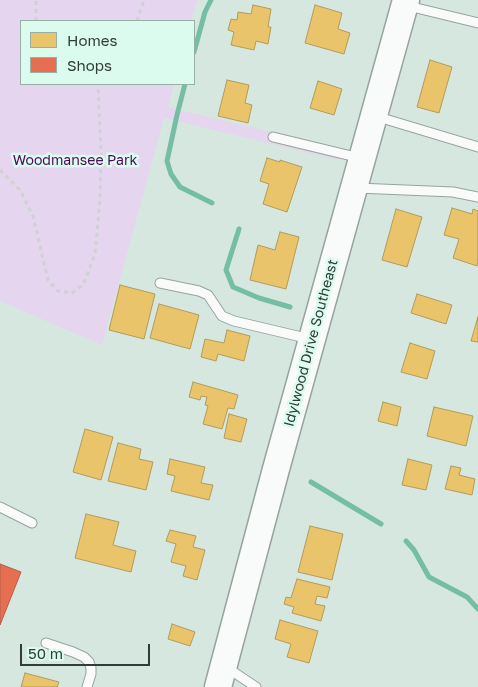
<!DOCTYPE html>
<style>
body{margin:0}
#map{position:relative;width:478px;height:687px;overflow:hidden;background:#d6e7e0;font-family:"Golos Text",sans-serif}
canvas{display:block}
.legend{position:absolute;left:20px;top:20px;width:175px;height:65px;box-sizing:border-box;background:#dcfbef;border:1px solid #97afa5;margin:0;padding:6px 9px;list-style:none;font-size:15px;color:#303c37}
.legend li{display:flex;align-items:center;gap:10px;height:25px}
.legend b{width:25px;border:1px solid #97afa5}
.scale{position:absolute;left:20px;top:644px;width:130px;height:22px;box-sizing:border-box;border:2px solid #303c37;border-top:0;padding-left:6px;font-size:15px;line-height:18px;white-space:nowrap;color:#303c37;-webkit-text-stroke:4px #dcfbef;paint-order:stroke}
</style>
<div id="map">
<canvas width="478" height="687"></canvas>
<ul class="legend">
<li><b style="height:14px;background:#e9c46a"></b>Homes</li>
<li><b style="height:14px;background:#e76f51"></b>Shops</li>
</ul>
<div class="scale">50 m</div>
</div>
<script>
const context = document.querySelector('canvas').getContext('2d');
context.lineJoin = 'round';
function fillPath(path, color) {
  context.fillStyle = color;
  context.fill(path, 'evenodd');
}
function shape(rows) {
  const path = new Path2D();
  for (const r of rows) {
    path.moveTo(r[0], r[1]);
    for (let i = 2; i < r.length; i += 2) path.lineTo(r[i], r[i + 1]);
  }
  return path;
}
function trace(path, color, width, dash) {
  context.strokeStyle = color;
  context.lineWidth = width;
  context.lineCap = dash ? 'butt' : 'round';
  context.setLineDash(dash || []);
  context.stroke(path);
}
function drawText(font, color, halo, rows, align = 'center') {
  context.font = font + ' "Golos Text",sans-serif';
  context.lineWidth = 5;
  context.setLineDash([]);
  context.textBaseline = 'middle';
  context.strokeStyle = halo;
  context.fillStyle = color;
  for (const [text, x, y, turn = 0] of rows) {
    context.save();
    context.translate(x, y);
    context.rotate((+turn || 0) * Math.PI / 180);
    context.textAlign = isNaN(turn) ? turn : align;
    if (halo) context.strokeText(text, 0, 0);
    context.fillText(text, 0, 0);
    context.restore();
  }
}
const green = shape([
 [0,0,197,0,191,21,21,21,21,84,174,84,168,107,342,149,339,160,164,118,102,345,0,301]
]);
const homes = shape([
 [253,5,271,9,268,27,271,27,268,44,256,41,254,50,231,45,234,32,228,30,231,19,237,20,238,12,251,14,253,5],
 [315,5,342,13,338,29,350,33,344,54,305,43,315,5],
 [430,60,452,67,439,113,417,107,430,60],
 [227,80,249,85,245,103,252,105,248,123,218,116,227,80],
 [318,81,342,89,334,115,310,108,318,81],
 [267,158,280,162,280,160,302,167,287,212,263,204,269,184,260,181,267,158],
 [452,208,472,214,473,209,478,211,478,262,477,266,453,258,459,239,444,235,452,208],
 [396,209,422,217,407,267,382,260,396,209],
 [280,232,299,237,286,289,250,280,258,245,275,250,280,232],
 [120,285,155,294,144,339,109,330,120,285],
 [417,294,452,305,446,324,411,313,417,294],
 [159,304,199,315,190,349,150,338,159,304],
 [478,317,478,342,471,341,478,317],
 [227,330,250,336,244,361,218,354,216,361,201,357,205,339,224,343,227,330],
 [410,343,435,351,427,379,401,372,410,343],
 [193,382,238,395,234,409,228,408,222,429,203,424,208,406,205,405,207,397,201,396,200,400,189,397,193,382],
 [383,402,401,407,397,426,378,421,383,402],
 [434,407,473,416,466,446,427,436,434,407],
 [229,414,247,419,241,442,224,438,229,414],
 [85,429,113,437,101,480,73,472,85,429],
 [118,443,141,449,139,459,153,462,146,490,108,481,118,443],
 [170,459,205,467,201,483,213,485,209,500,171,491,175,476,167,474,170,459],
 [408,459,432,465,426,490,402,485,408,459],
 [451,466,461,468,459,475,475,479,472,495,445,489,451,466],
 [86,514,119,522,113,545,136,551,131,572,75,558,86,514],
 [310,526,343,534,332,580,298,572,310,526],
 [170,530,196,536,193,547,205,550,197,580,183,576,186,566,171,562,176,544,166,541,170,530],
 [297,579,330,587,327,598,317,596,315,604,325,606,321,621,292,613,294,607,284,604,286,597,291,598,297,579],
 [280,620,318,631,309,663,287,657,291,644,275,639,280,620],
 [172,624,195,632,190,646,168,639,172,624],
 [25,673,59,682,57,687,21,687,25,673]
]);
const shops = shape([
 [0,564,21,572,0,625,0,564]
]);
const stream = shape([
 [194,52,205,12,211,0],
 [185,84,177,115,167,161,171,174,180,187,212,203],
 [239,229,226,270,233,287,259,298,290,307],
 [311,482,381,524],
 [406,541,414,550,429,577,467,597,478,609]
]);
const path = shape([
 [36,21,36,0],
 [137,21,144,0],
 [0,170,20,190,33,216,48,280,58,291,72,293,83,285,95,254,100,200,101,153,98,84]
]);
const lane = shape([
 [408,6,478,23],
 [375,116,478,147],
 [273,137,360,158],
 [357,188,453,192,478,197],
 [160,283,199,291,208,295,222,316,234,321,310,339],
 [0,507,32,523],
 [46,643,73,652,84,657,89,662,91,668,91,674,87,687],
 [226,667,256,687]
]);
const secondary = shape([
 [218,687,276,469,406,0]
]);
const parkNames = [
 ["Woodmansee Park",75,161]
];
const streetNames = [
 ["Idylwood Drive Southeast",311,343,-75]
];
fillPath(green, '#e5d5ee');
fillPath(homes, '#e9c46a');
trace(homes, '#b29b5b', 1);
fillPath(shops, '#e76f51');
trace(shops, '#b06049', 1);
trace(stream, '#73bea5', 5);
trace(lane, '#96a39e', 11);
trace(secondary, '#96a39e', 29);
trace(path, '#ced2d0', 3, [4, 4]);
trace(lane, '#f9fbfa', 9);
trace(secondary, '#f9fbfa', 26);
drawText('14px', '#4d0958', '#dcfbef', parkNames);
drawText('14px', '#303c37', '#dcfbef', streetNames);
</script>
